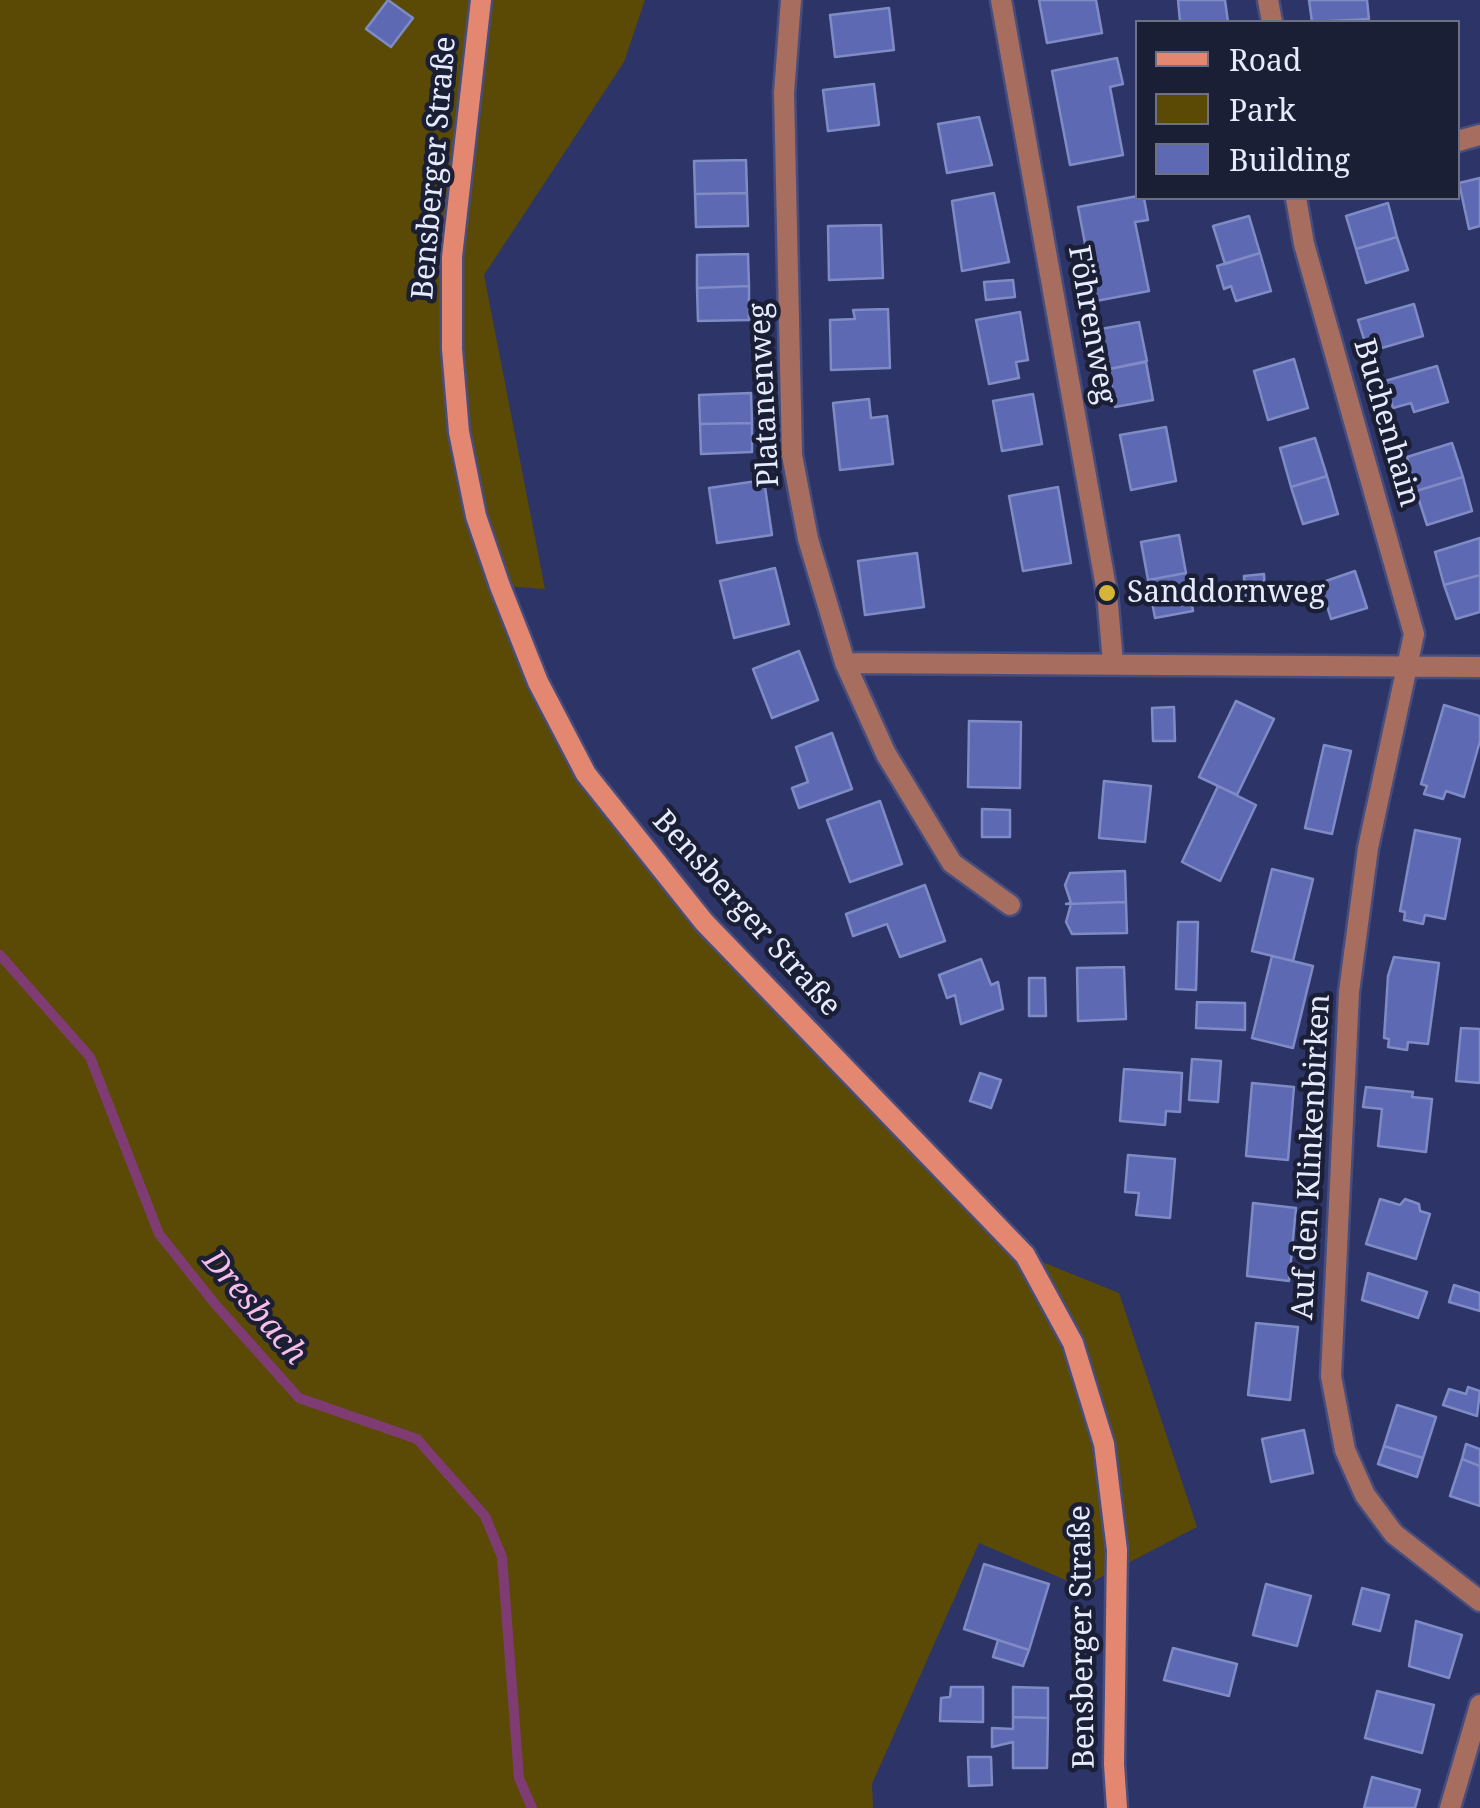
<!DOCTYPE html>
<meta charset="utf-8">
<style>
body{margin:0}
#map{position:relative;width:1480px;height:1808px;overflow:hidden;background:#2d3468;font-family:"Noto Serif",serif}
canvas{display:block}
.legend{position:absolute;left:1135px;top:20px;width:325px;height:180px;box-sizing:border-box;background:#1b1f36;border:2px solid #6c7186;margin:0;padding:12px 18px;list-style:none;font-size:30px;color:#e6ebfe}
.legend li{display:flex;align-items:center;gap:20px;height:50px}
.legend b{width:50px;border:2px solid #6c7186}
</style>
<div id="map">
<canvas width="1480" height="1808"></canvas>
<ul class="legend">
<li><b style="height:12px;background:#e48770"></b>Road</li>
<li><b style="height:28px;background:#5a4a05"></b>Park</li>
<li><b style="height:28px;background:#5d6ab3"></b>Building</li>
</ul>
</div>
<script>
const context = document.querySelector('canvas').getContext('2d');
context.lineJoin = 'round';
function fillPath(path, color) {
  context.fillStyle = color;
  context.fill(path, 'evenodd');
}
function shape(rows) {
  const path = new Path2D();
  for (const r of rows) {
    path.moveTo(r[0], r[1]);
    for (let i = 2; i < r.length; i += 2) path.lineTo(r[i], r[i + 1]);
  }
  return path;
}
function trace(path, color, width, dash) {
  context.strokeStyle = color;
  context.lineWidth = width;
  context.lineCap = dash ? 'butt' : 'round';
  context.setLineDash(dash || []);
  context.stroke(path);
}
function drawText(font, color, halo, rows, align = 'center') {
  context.font = font + ' "Noto Serif",serif';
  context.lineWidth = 9;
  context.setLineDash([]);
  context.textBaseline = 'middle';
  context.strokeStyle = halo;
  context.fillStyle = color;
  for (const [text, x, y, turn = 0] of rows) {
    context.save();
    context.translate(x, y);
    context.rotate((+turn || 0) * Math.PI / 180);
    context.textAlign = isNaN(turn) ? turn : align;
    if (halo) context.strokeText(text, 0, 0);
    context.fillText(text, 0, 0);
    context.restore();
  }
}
const green = shape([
 [0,0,645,0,624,62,484,275,545,589,501,586,586,774,704,922,1025,1255,1119,1293,1197,1527,1082,1587,979,1543,872,1784,873,1808,0,1808]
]);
const stream = shape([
 [0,955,90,1057,159,1234,215,1304,299,1398,417,1439,485,1516,502,1557,519,1778,532,1808]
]);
const building = shape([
 [388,0,413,18,391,47,366,29,388,0],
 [1039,0,1096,0,1102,33,1047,43,1039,0],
 [1178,0,1225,0,1228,22,1180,22,1178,0],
 [1309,0,1367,0,1369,19,1312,22,1309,0],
 [889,8,894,50,835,57,830,15,889,8],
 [1117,58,1123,84,1110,87,1123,155,1070,165,1052,71,1117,58],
 [874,84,879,125,828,131,823,90,874,84],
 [979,117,992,165,947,173,938,124,979,117],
 [746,160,747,193,695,194,694,161,746,160],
 [1480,178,1480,226,1469,229,1459,183,1480,178],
 [747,193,748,226,696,227,695,194,747,193],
 [994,193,1009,262,962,271,952,201,994,193],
 [1138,196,1144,198,1148,220,1135,222,1149,291,1096,301,1078,207,1138,196],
 [1388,203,1397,237,1356,249,1346,216,1388,203],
 [1249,216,1260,253,1225,264,1213,226,1249,216],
 [881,225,883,278,829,280,828,226,881,225],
 [1397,237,1408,270,1366,283,1356,249,1397,237],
 [1260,253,1271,291,1236,301,1231,286,1224,289,1217,266,1260,253],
 [748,254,749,286,697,288,697,255,748,254],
 [1013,280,1015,297,986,300,984,282,1013,280],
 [749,286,749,320,698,321,697,288,749,286],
 [1414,304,1423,336,1368,352,1358,320,1414,304],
 [888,309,890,368,831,370,830,320,855,319,853,310,888,309],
 [1020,312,1028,360,1016,362,1019,378,989,384,976,320,1020,312],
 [1139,322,1147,361,1109,369,1101,329,1139,322],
 [1294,359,1308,408,1268,420,1254,371,1294,359],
 [1146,362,1153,400,1115,407,1109,369,1146,362],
 [1437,366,1448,402,1414,412,1411,403,1393,408,1385,381,1437,366],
 [751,393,752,423,700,424,699,395,751,393],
 [1033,394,1042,444,1002,451,993,401,1033,394],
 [869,399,871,418,887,416,893,464,840,470,833,403,869,399],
 [752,423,752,452,701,454,700,424,752,423],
 [1166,427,1176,481,1131,490,1120,435,1166,427],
 [1315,438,1327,476,1291,487,1280,448,1315,438],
 [1452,443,1463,477,1416,491,1407,457,1452,443],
 [1327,476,1338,514,1303,524,1291,487,1327,476],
 [1463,477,1472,511,1427,525,1416,491,1463,477],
 [764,480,772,535,717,543,709,488,764,480],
 [1058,487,1071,563,1023,571,1009,496,1058,487],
 [1179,535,1186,573,1148,580,1141,542,1179,535],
 [1480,538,1480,575,1444,585,1435,552,1480,538],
 [917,553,924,607,865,615,858,561,917,553],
 [775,568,789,624,734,638,720,581,775,568],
 [1355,571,1367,608,1331,619,1320,583,1355,571],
 [1186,573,1193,611,1155,618,1148,580,1186,573],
 [1264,574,1265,595,1245,596,1244,576,1264,574],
 [1480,575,1480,612,1456,619,1444,585,1480,575],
 [799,651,818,700,772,718,753,669,799,651],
 [1236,701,1274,719,1237,795,1199,777,1236,701],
 [1444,705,1480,716,1480,741,1464,797,1446,791,1443,799,1424,794,1427,786,1421,784,1444,705],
 [1174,707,1175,741,1153,741,1152,708,1174,707],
 [969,721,1021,722,1020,788,968,787,969,721],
 [832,733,852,789,799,808,792,788,808,782,796,747,832,733],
 [1324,745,1351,751,1332,834,1305,828,1324,745],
 [1104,781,1151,786,1145,842,1099,838,1104,781],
 [1218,786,1256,805,1220,881,1182,862,1218,786],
 [880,801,902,864,850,882,827,820,880,801],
 [982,809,1010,810,1010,837,982,837,982,809],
 [1415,830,1460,839,1445,919,1425,915,1423,924,1404,920,1405,912,1400,911,1415,830],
 [1272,869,1313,879,1293,961,1252,951,1272,869],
 [1125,871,1126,902,1066,904,1071,903,1065,885,1070,873,1125,871],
 [925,885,945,941,900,957,887,924,853,936,846,914,925,885],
 [1126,902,1127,933,1072,934,1066,922,1071,904,1066,904,1126,902],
 [1178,922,1198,922,1196,990,1176,989,1178,922],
 [1272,956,1313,966,1293,1048,1252,1038,1272,956],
 [1394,957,1439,963,1428,1044,1408,1042,1407,1050,1388,1047,1389,1039,1384,1038,1388,976,1394,957],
 [981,959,991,985,998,982,1003,1009,961,1024,955,995,947,998,939,975,981,959],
 [1124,967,1126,1019,1078,1021,1077,968,1124,967],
 [1029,978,1045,978,1046,1016,1029,1016,1029,978],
 [1197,1002,1245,1003,1245,1030,1196,1028,1197,1002],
 [1461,1028,1480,1029,1480,1083,1456,1081,1461,1028],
 [1192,1059,1221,1061,1218,1102,1189,1100,1192,1059],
 [1124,1069,1182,1073,1180,1112,1166,1111,1165,1125,1120,1121,1124,1069],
 [980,1073,1001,1080,991,1108,970,1101,980,1073],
 [1252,1083,1294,1087,1288,1160,1246,1156,1252,1083],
 [1366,1087,1413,1092,1412,1097,1432,1099,1426,1152,1378,1146,1382,1109,1363,1107,1366,1087],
 [1128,1155,1175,1159,1170,1218,1136,1215,1139,1193,1125,1192,1128,1155],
 [1380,1199,1400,1205,1405,1199,1419,1204,1420,1211,1430,1214,1416,1259,1366,1244,1380,1199],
 [1253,1203,1296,1208,1289,1281,1247,1276,1253,1203],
 [1368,1273,1427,1292,1418,1318,1362,1300,1368,1273],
 [1454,1285,1480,1293,1480,1311,1449,1302,1454,1285],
 [1256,1323,1298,1327,1290,1400,1248,1395,1256,1323],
 [1468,1387,1480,1391,1477,1416,1443,1405,1449,1389,1466,1394,1468,1387],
 [1397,1405,1436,1417,1423,1458,1384,1446,1397,1405],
 [1304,1430,1313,1473,1271,1482,1262,1439,1304,1430],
 [1466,1444,1480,1449,1480,1466,1462,1459,1466,1444],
 [1384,1446,1423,1458,1417,1477,1378,1464,1384,1446],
 [1462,1459,1480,1466,1480,1506,1450,1496,1462,1459],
 [984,1564,1049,1584,1029,1650,964,1629,984,1564],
 [1266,1584,1311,1596,1297,1646,1253,1635,1266,1584],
 [1362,1588,1389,1595,1380,1631,1353,1624,1362,1588],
 [1416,1621,1462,1635,1449,1678,1409,1666,1416,1621],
 [998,1640,1029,1650,1023,1666,993,1657,998,1640],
 [1173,1648,1237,1664,1229,1696,1164,1680,1173,1648],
 [951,1687,983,1687,983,1722,940,1721,941,1698,950,1697,951,1687],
 [1013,1687,1048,1688,1048,1718,1013,1717,1013,1687],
 [1377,1691,1434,1705,1422,1753,1365,1738,1377,1691],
 [1013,1717,1048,1718,1047,1768,1013,1768,1013,1742,992,1747,992,1728,1013,1729,1013,1717],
 [968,1757,991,1757,992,1785,969,1786,968,1757],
 [1372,1777,1420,1790,1415,1808,1364,1808,1372,1777]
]);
const street = shape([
 [791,0,784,93,792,455,808,539,845,663,886,754,952,863,1010,905],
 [1001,0,1107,593,1113,663],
 [1268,0,1272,22],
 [1458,141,1480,135],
 [1296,198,1304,244,1414,634,1368,848,1349,992,1331,1376,1345,1450,1365,1495,1394,1534,1480,1601],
 [845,663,1480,667],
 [1450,1808,1480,1705]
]);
const secondary = shape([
 [481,0,452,257,452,349,459,432,476,516,500,586,538,682,586,774,704,922,1025,1255,1073,1343,1104,1444,1117,1550,1114,1764,1117,1808]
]);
const markers = [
 [1107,593,10,"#d5b535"]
];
const streetNames = [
 ["Bensberger Straße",435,168,-85],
 ["Föhrenweg",1091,325,80],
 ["Platanenweg",765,395,-93],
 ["Buchenhain",1386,423,74],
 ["Bensberger Straße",746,914,48],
 ["Auf den Klinkenbirken",1312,1157,-87],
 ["Bensberger Straße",1083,1637,-91]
];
const poiNames = [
 ["Sanddornweg",1127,593]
];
const waterNames = [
 ["Dresbach",254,1308,49]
];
fillPath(green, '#5a4a05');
trace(stream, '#7e3c72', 10);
fillPath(building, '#5d6ab3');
trace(building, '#7e8bc5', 2.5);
trace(street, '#474e7d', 25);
trace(secondary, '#474e7d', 25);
trace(street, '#a76d5e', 20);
trace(secondary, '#e48770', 20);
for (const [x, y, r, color] of markers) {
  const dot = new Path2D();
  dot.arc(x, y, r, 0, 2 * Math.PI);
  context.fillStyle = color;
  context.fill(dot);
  trace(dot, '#1b1f36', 4);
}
drawText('30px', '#e6ebfe', '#1b1f36', streetNames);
drawText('30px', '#e6ebfe', '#1b1f36', poiNames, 'left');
drawText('italic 32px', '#f7bde9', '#1b1f36', waterNames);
</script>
